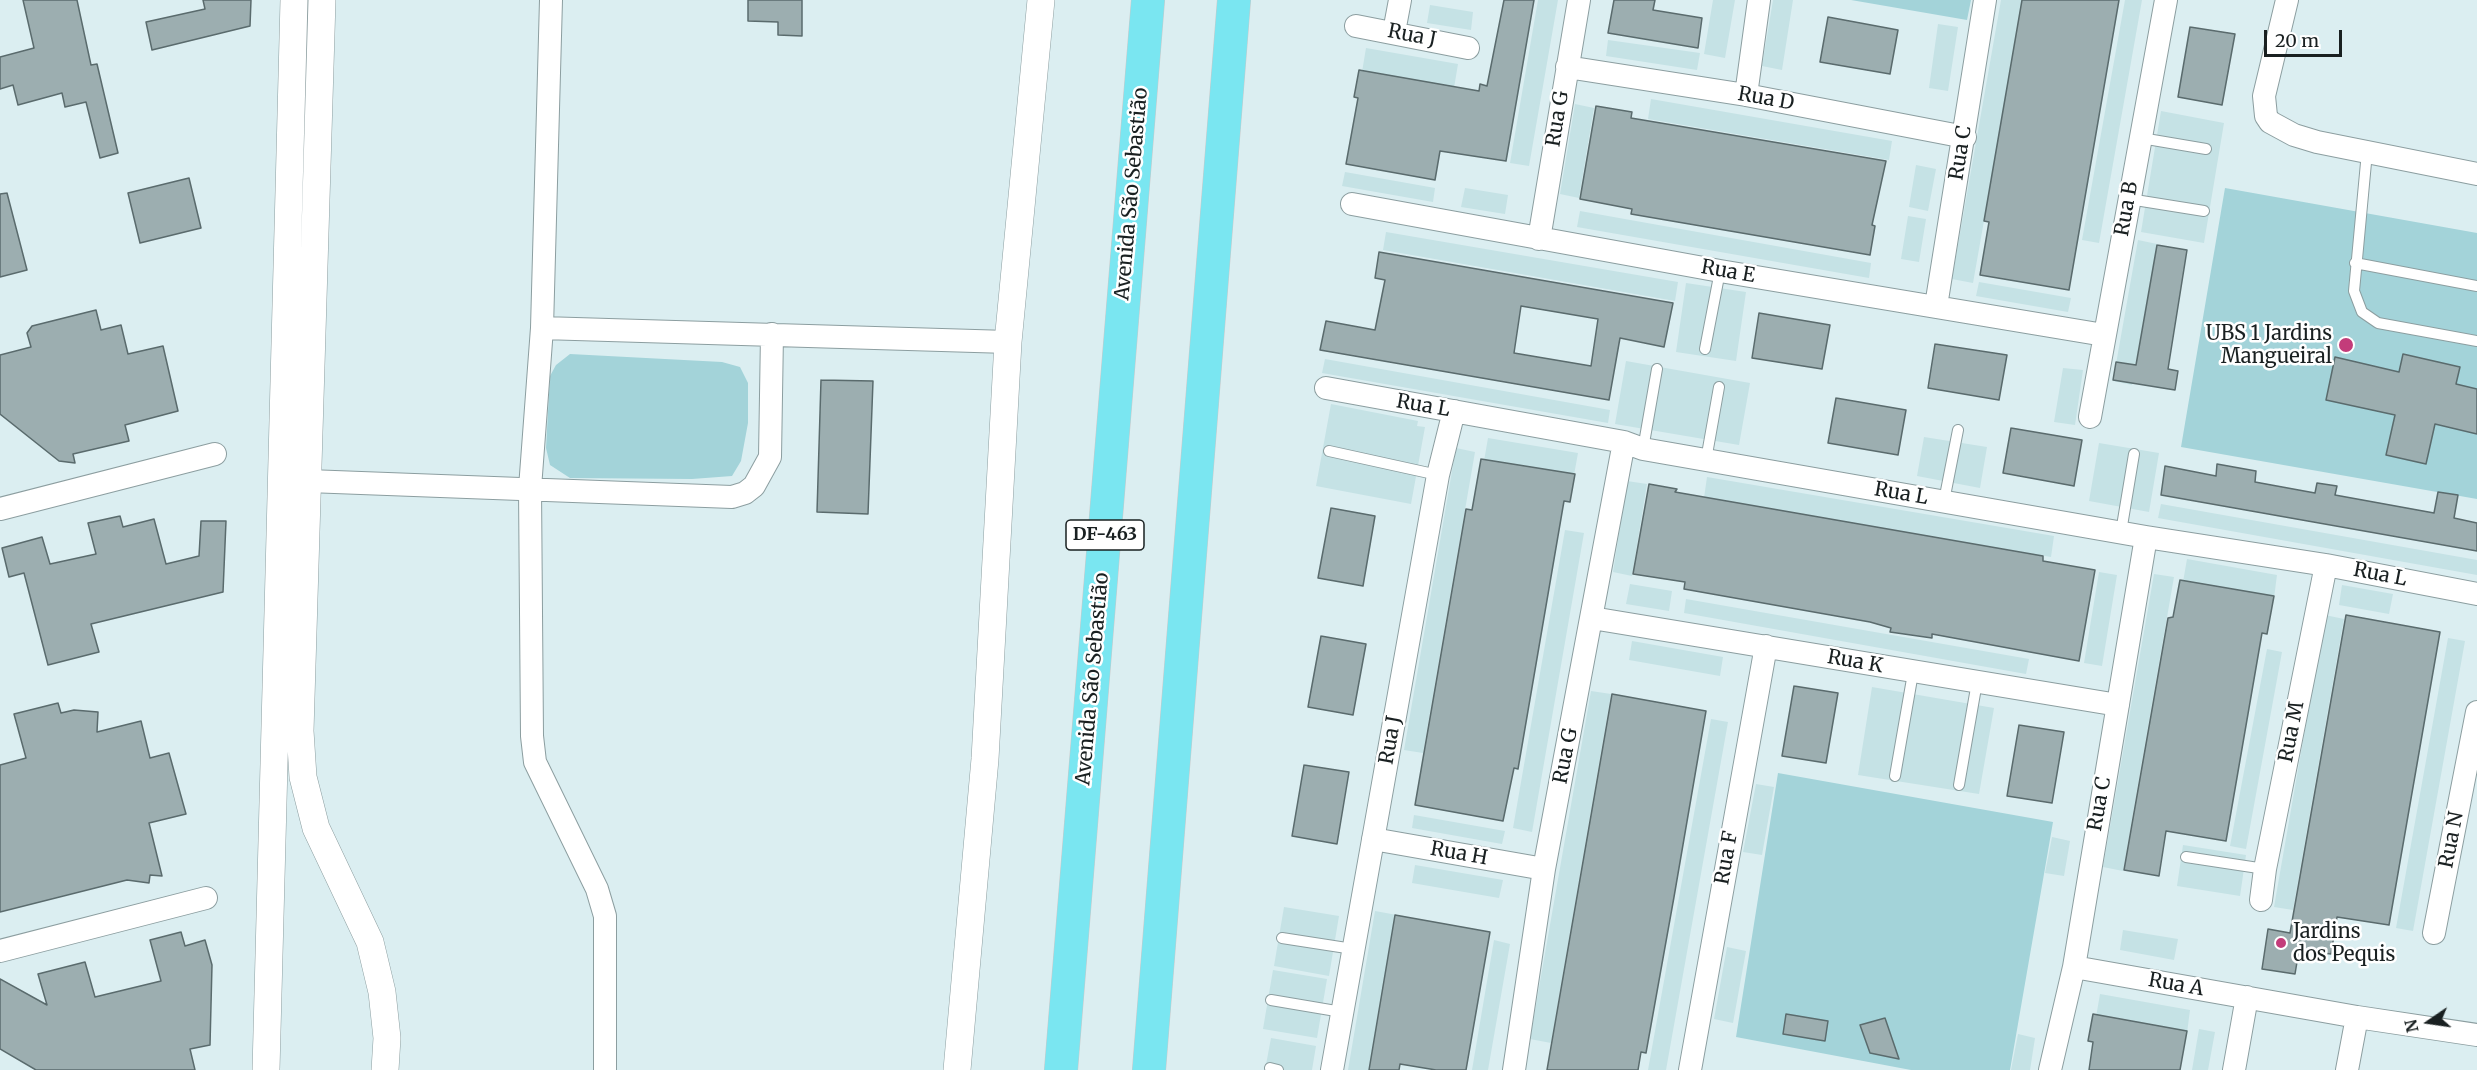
<!DOCTYPE html>
<meta charset="utf-8">
<style>
body{margin:0}
#map{position:relative;width:2477px;height:1070px;overflow:hidden;background:#dbeef1;font-family:Merriweather,serif}
canvas{display:block}
.north{position:absolute;left:2399px;top:992px;width:60px;height:60px;-webkit-text-stroke:4px #fff;paint-order:stroke;rotate:257deg;font-size:16px;font-weight:700;line-height:24px;text-align:center;color:#192021}
.north::after{content:'';display:block;margin:auto;width:21px;height:27px;background:#192021;clip-path:polygon(50% 0,100% 100%,50% 72%,0 100%)}
.scale{position:absolute;left:2264px;top:30px;width:78px;height:27px;box-sizing:border-box;border:3px solid #192021;border-top:0;padding-left:8px;font-size:18px;line-height:21px;white-space:nowrap;color:#192021;-webkit-text-stroke:4px #fff;paint-order:stroke}
</style>
<div id="map">
<canvas width="2477" height="1070"></canvas>
<div class="north">N</div>
<div class="scale">20 m</div>
</div>
<script>
const context = document.querySelector('canvas').getContext('2d');
context.lineJoin = 'round';
function fillPath(path, color) {
  context.fillStyle = color;
  context.fill(path, 'evenodd');
}
function shape(rows) {
  const path = new Path2D();
  for (const r of rows) {
    path.moveTo(r[0], r[1]);
    for (let i = 2; i < r.length; i += 2) path.lineTo(r[i], r[i + 1]);
  }
  return path;
}
function trace(path, color, width, dash) {
  context.strokeStyle = color;
  context.lineWidth = width;
  context.lineCap = dash ? 'butt' : 'round';
  context.setLineDash(dash || []);
  context.stroke(path);
}
function drawText(font, color, halo, rows, align = 'center') {
  context.font = font + ' Merriweather,serif';
  context.lineWidth = 5;
  context.setLineDash([]);
  context.textBaseline = 'middle';
  context.strokeStyle = halo;
  context.fillStyle = color;
  for (const [text, x, y, turn = 0] of rows) {
    context.save();
    context.translate(x, y);
    context.rotate((+turn || 0) * Math.PI / 180);
    context.textAlign = isNaN(turn) ? turn : align;
    if (halo) context.strokeText(text, 0, 0);
    context.fillText(text, 0, 0);
    context.restore();
  }
}
const built = shape([
 [1538,0,1558,0,1529,166,1510,163],
 [1713,0,1735,0,1725,58,1704,54],
 [1773,0,1793,0,1782,70,1762,66],
 [2001,0,2023,0,1973,283,1952,279],
 [2125,0,2142,0,2099,243,2082,240],
 [1430,5,1473,12,1471,30,1427,23],
 [1938,24,1958,27,1948,91,1929,88],
 [1608,40,1700,53,1697,70,1606,56],
 [1366,48,1458,64,1454,88,1362,72],
 [1651,99,1892,141,1889,160,1648,119],
 [1575,104,1594,108,1579,198,1560,194],
 [2161,111,2224,123,2204,243,2141,232],
 [1916,165,1936,169,1928,211,1909,207],
 [1345,172,1435,188,1433,202,1342,186],
 [1465,188,1508,195,1505,214,1461,207],
 [1580,211,1871,263,1869,278,1577,227],
 [1908,216,1926,219,1919,262,1901,259],
 [1386,232,1678,282,1675,301,1383,250],
 [2138,240,2157,244,2132,385,2113,381],
 [1979,282,2071,298,2068,312,1976,296],
 [1686,283,1746,292,1736,361,1676,352],
 [1325,359,1610,410,1608,423,1322,373],
 [1626,361,1750,383,1739,445,1615,424],
 [2063,368,2083,370,2075,425,2054,422],
 [1331,404,1418,421,1417,426,1425,427,1411,504,1316,486],
 [1924,437,1987,447,1980,488,1917,476],
 [1488,438,1578,453,1574,475,1484,461],
 [2099,443,2159,453,2149,512,2089,501],
 [1456,448,1475,452,1423,753,1404,750],
 [1707,477,2054,536,2051,557,1704,498],
 [1627,481,1647,484,1632,576,1613,572],
 [2161,504,2477,560,2477,575,2158,518],
 [1565,530,1584,533,1532,832,1513,828],
 [2187,559,2277,575,2274,598,2183,582],
 [2099,572,2117,575,2102,666,2084,663],
 [2154,574,2174,577,2123,871,2103,867],
 [1630,584,1672,591,1669,611,1626,604],
 [2342,585,2393,594,2389,614,2339,605],
 [1686,599,2029,659,2026,674,1684,613],
 [2325,615,2344,619,2293,910,2274,907],
 [2448,638,2465,641,2413,931,2396,928],
 [1632,641,1723,657,1720,676,1629,660],
 [2267,649,2282,652,2246,849,2230,846],
 [1872,687,1994,708,1979,794,1858,775],
 [1591,691,1611,694,1551,1043,1530,1039],
 [1711,719,1728,722,1666,1070,1648,1070],
 [1756,784,1774,787,1762,855,1743,852],
 [1414,815,1505,831,1502,844,1412,828],
 [2052,837,2070,841,2064,876,2045,873],
 [2183,845,2246,855,2240,896,2177,886],
 [1415,865,1503,880,1499,898,1412,883],
 [1284,907,1339,916,1329,976,1274,966],
 [1375,911,1397,915,1370,1070,1348,1070],
 [2123,930,2178,939,2174,960,2120,950],
 [1494,940,1510,944,1488,1070,1472,1070],
 [1727,947,1746,951,1733,1023,1714,1019],
 [1273,970,1327,979,1317,1038,1263,1029],
 [2100,994,2190,1010,2187,1033,2096,1017],
 [2199,1029,2215,1032,2208,1070,2192,1070],
 [2018,1034,2035,1038,2030,1070,2011,1070],
 [1271,1038,1316,1046,1312,1070,1265,1070]
]);
const green = shape([
 [1851,0,1971,0,1967,20],
 [2225,188,2477,233,2477,499,2181,447],
 [570,354,722,362,740,367,748,383,748,423,741,461,732,476,692,479,570,478,550,465,546,448,550,376,556,365],
 [1778,773,2053,822,2010,1070,1911,1070,1736,1037]
]);
const building = shape([
 [23,0,77,0,91,65,97,64,118,153,100,158,86,102,65,107,62,93,18,105,13,85,0,89,0,57,34,48,23,0],
 [203,0,251,0,250,26,152,50,146,22,205,9,203,0],
 [748,0,802,0,802,36,778,35,778,22,748,21,748,0],
 [1504,0,1534,0,1506,161,1440,151,1435,180,1346,164,1358,98,1354,97,1359,70,1479,91,1480,84,1487,86,1504,0],
 [1614,0,1655,0,1653,10,1702,18,1698,48,1608,33,1614,0],
 [2022,0,2119,0,2069,290,1980,275,1989,222,1984,221,2022,0],
 [1828,17,1898,30,1890,74,1820,62,1828,17],
 [2190,27,2235,34,2222,105,2178,97,2190,27],
 [1596,106,1632,112,1631,118,1886,161,1872,225,1875,226,1870,255,1631,214,1632,209,1580,199,1596,106],
 [189,178,201,228,140,243,128,193,189,178],
 [7,193,27,270,0,277,0,194,7,193],
 [2157,245,2187,250,2168,369,2178,371,2175,390,2113,380,2116,362,2136,365,2157,245],
 [1379,252,1673,303,1664,347,1620,338,1609,400,1320,350,1326,321,1375,330,1385,280,1375,278,1379,252],
 [1521,306,1598,319,1591,366,1514,353,1521,306],
 [96,310,101,330,121,325,128,354,163,346,178,411,125,425,129,441,73,454,75,463,59,461,0,414,0,355,31,347,27,333,32,326,96,310],
 [1759,313,1830,325,1822,369,1752,358,1759,313],
 [1935,344,2007,355,1999,400,1928,388,1935,344],
 [2403,354,2460,367,2456,384,2477,389,2477,434,2435,424,2426,464,2386,455,2395,415,2326,400,2335,357,2399,372,2403,354],
 [821,380,873,381,868,514,817,512,821,380],
 [1836,398,1906,410,1898,455,1828,443,1836,398],
 [2011,428,2082,440,2074,486,2003,473,2011,428],
 [1481,459,1575,474,1570,502,1564,501,1518,769,1514,768,1503,821,1415,805,1466,509,1472,510,1481,459],
 [2217,464,2256,471,2255,482,2315,493,2317,483,2337,486,2335,495,2434,513,2438,492,2458,495,2454,518,2477,523,2477,551,2161,495,2165,466,2216,476,2217,464],
 [1649,484,1677,489,1675,492,2043,556,2043,561,2095,570,2079,661,1932,634,1932,638,1890,632,1891,628,1870,622,1684,589,1685,582,1633,574,1649,484],
 [1331,508,1375,516,1363,586,1318,578,1331,508],
 [120,516,123,527,154,519,166,564,199,556,201,521,226,521,223,592,91,624,99,652,48,665,24,573,9,577,2,548,42,537,50,564,96,554,88,523,120,516],
 [2180,580,2274,596,2267,634,2262,633,2226,841,2166,831,2159,876,2124,870,2168,618,2173,617,2180,580],
 [2346,615,2440,632,2389,925,2337,917,2331,954,2299,950,2295,974,2262,969,2268,929,2290,933,2346,615],
 [1321,636,1366,644,1353,715,1308,707,1321,636],
 [1794,686,1838,693,1826,763,1782,756,1794,686],
 [1612,694,1706,711,1674,897,1646,1053,1641,1052,1638,1070,1547,1070,1612,694],
 [58,703,61,713,74,710,98,712,97,732,141,721,150,758,169,753,186,814,149,823,162,876,150,875,149,883,127,880,0,912,0,765,26,758,14,714,58,703],
 [2019,725,2064,732,2052,803,2007,796,2019,725],
 [1304,765,1349,772,1337,844,1292,836,1304,765],
 [1395,915,1490,932,1466,1070,1436,1070,1400,1064,1399,1070,1369,1070,1395,915],
 [181,932,185,946,205,940,212,965,210,1045,190,1049,195,1070,36,1070,0,1049,0,979,47,1005,38,974,85,962,95,997,161,981,150,940,181,932],
 [1786,1014,1828,1021,1825,1041,1783,1034,1786,1014],
 [2093,1014,2187,1031,2180,1070,2089,1070,2093,1042,2088,1041,2093,1014],
 [1885,1018,1899,1059,1870,1053,1860,1025,1885,1018]
]);
const service = shape([
 [2141,138,2206,149],
 [2367,152,2354,291,2362,312,2378,323,2477,341],
 [2129,199,2204,211],
 [2355,263,2477,286],
 [1705,349,1720,271],
 [1643,449,1657,369],
 [1329,451,1438,475],
 [1706,460,1719,387],
 [1944,501,1958,430],
 [2121,532,2134,454],
 [1895,776,1913,673],
 [1959,785,1977,682],
 [2186,857,2265,869],
 [1282,938,1353,949],
 [1271,1000,1342,1012],
 [1270,1068,1278,1070]
]);
const minor = shape([
 [551,0,542,328,530,488,532,736,535,762,597,889,605,916,605,1070],
 [2287,0,2264,96,2266,116,2270,122,2294,135,2317,142,2477,174],
 [1356,26,1468,48],
 [1394,32,1400,0],
 [1567,67,1746,95,1965,137],
 [1746,95,1759,0],
 [1352,204,1720,271,2104,335],
 [1539,239,1579,0],
 [1936,306,1985,0],
 [542,328,1008,342],
 [1326,388,1624,442,1643,449,2146,537,2326,565,2477,594],
 [2090,417,2166,0],
 [308,481,732,497,745,493,754,486,770,457,772,334],
 [0,509,215,454],
 [1592,618,2118,705],
 [1373,839,1544,869],
 [2261,900,2265,869,2326,565],
 [2434,933,2477,712],
 [0,951,206,898],
 [2074,967,2357,1017],
 [1332,1070,1438,475,1454,411],
 [1514,1070,1544,869,1624,442],
 [1690,1070,1766,646],
 [2050,1070,2074,967,2146,537],
 [2234,1070,2247,997],
 [2347,1070,2357,1017,2477,1035]
]);
const tertiary = shape([
 [322,0,300,731,303,777,316,828,370,942,382,992,387,1038,385,1070],
 [266,1070,294,0],
 [957,1070,985,759,1008,342,1041,0]
]);
const primary = shape([
 [1061,1070,1148,0],
 [1149,1070,1234,0]
]);
const markers = [
 [2346,345,8,"#c33c7a"],
 [2281,943,6,"#c33c7a"]
];
const shields = [
 [1105,535,78]
];
const shieldNames = [
 ["DF-463",1105,535]
];
const streetNames = [
 ["Rua J",1412,36,11],
 ["Rua D",1766,99,10],
 ["Rua G",1558,119,-81],
 ["Rua C",1961,153,-81],
 ["Avenida São Sebastião",1132,194,-85],
 ["Rua B",2127,209,-80],
 ["Rua E",1728,272,10],
 ["Rua L",1423,406,10],
 ["Rua L",1901,494,10],
 ["Rua L",2380,575,11],
 ["Rua K",1855,662,10],
 ["Avenida São Sebastião",1093,679,-85],
 ["Rua M",2292,732,-79],
 ["Rua J",1391,740,-80],
 ["Rua G",1566,756,-79],
 ["Rua C",2100,804,-80],
 ["Rua N",2452,840,-79],
 ["Rua H",1459,854,10],
 ["Rua F",1727,858,-80],
 ["Rua A",2176,985,10]
];
const poiNames = [
 ["UBS 1 Jardins",2332,334],
 ["Mangueiral",2332,357],
 ["Jardins",2293,932,"left"],
 ["dos Pequis",2293,955,"left"]
];
fillPath(built, '#c5e2e5');
fillPath(green, '#a3d3d9');
fillPath(building, '#9caeb0');
trace(building, '#5a6b6d', 1.5);
trace(service, '#8c9ea0', 12);
trace(minor, '#8c9ea0', 24);
trace(tertiary, '#8c9ea0', 28);
trace(primary, '#c8c9ca', 34);
trace(service, '#fff', 10);
trace(minor, '#fff', 22);
trace(tertiary, '#fff', 27);
trace(primary, '#7ae6f1', 33);
for (const [x, y, r, color] of markers) {
  const dot = new Path2D();
  dot.arc(x, y, r, 0, 2 * Math.PI);
  context.fillStyle = color;
  context.fill(dot);
  trace(dot, '#fff', 2);
}
for (const [x, y, w] of shields) {
  const box = new Path2D();
  box.roundRect(x - w / 2, y - 15, w, 30, 4.5);
  context.fillStyle = '#fff';
  context.fill(box);
  trace(box, '#192021', 1.5);
}
drawText('bold 18px', '#192021', null, shieldNames);
drawText('20px', '#192021', '#fff', streetNames);
drawText('20px', '#192021', '#fff', poiNames, 'right');
</script>
